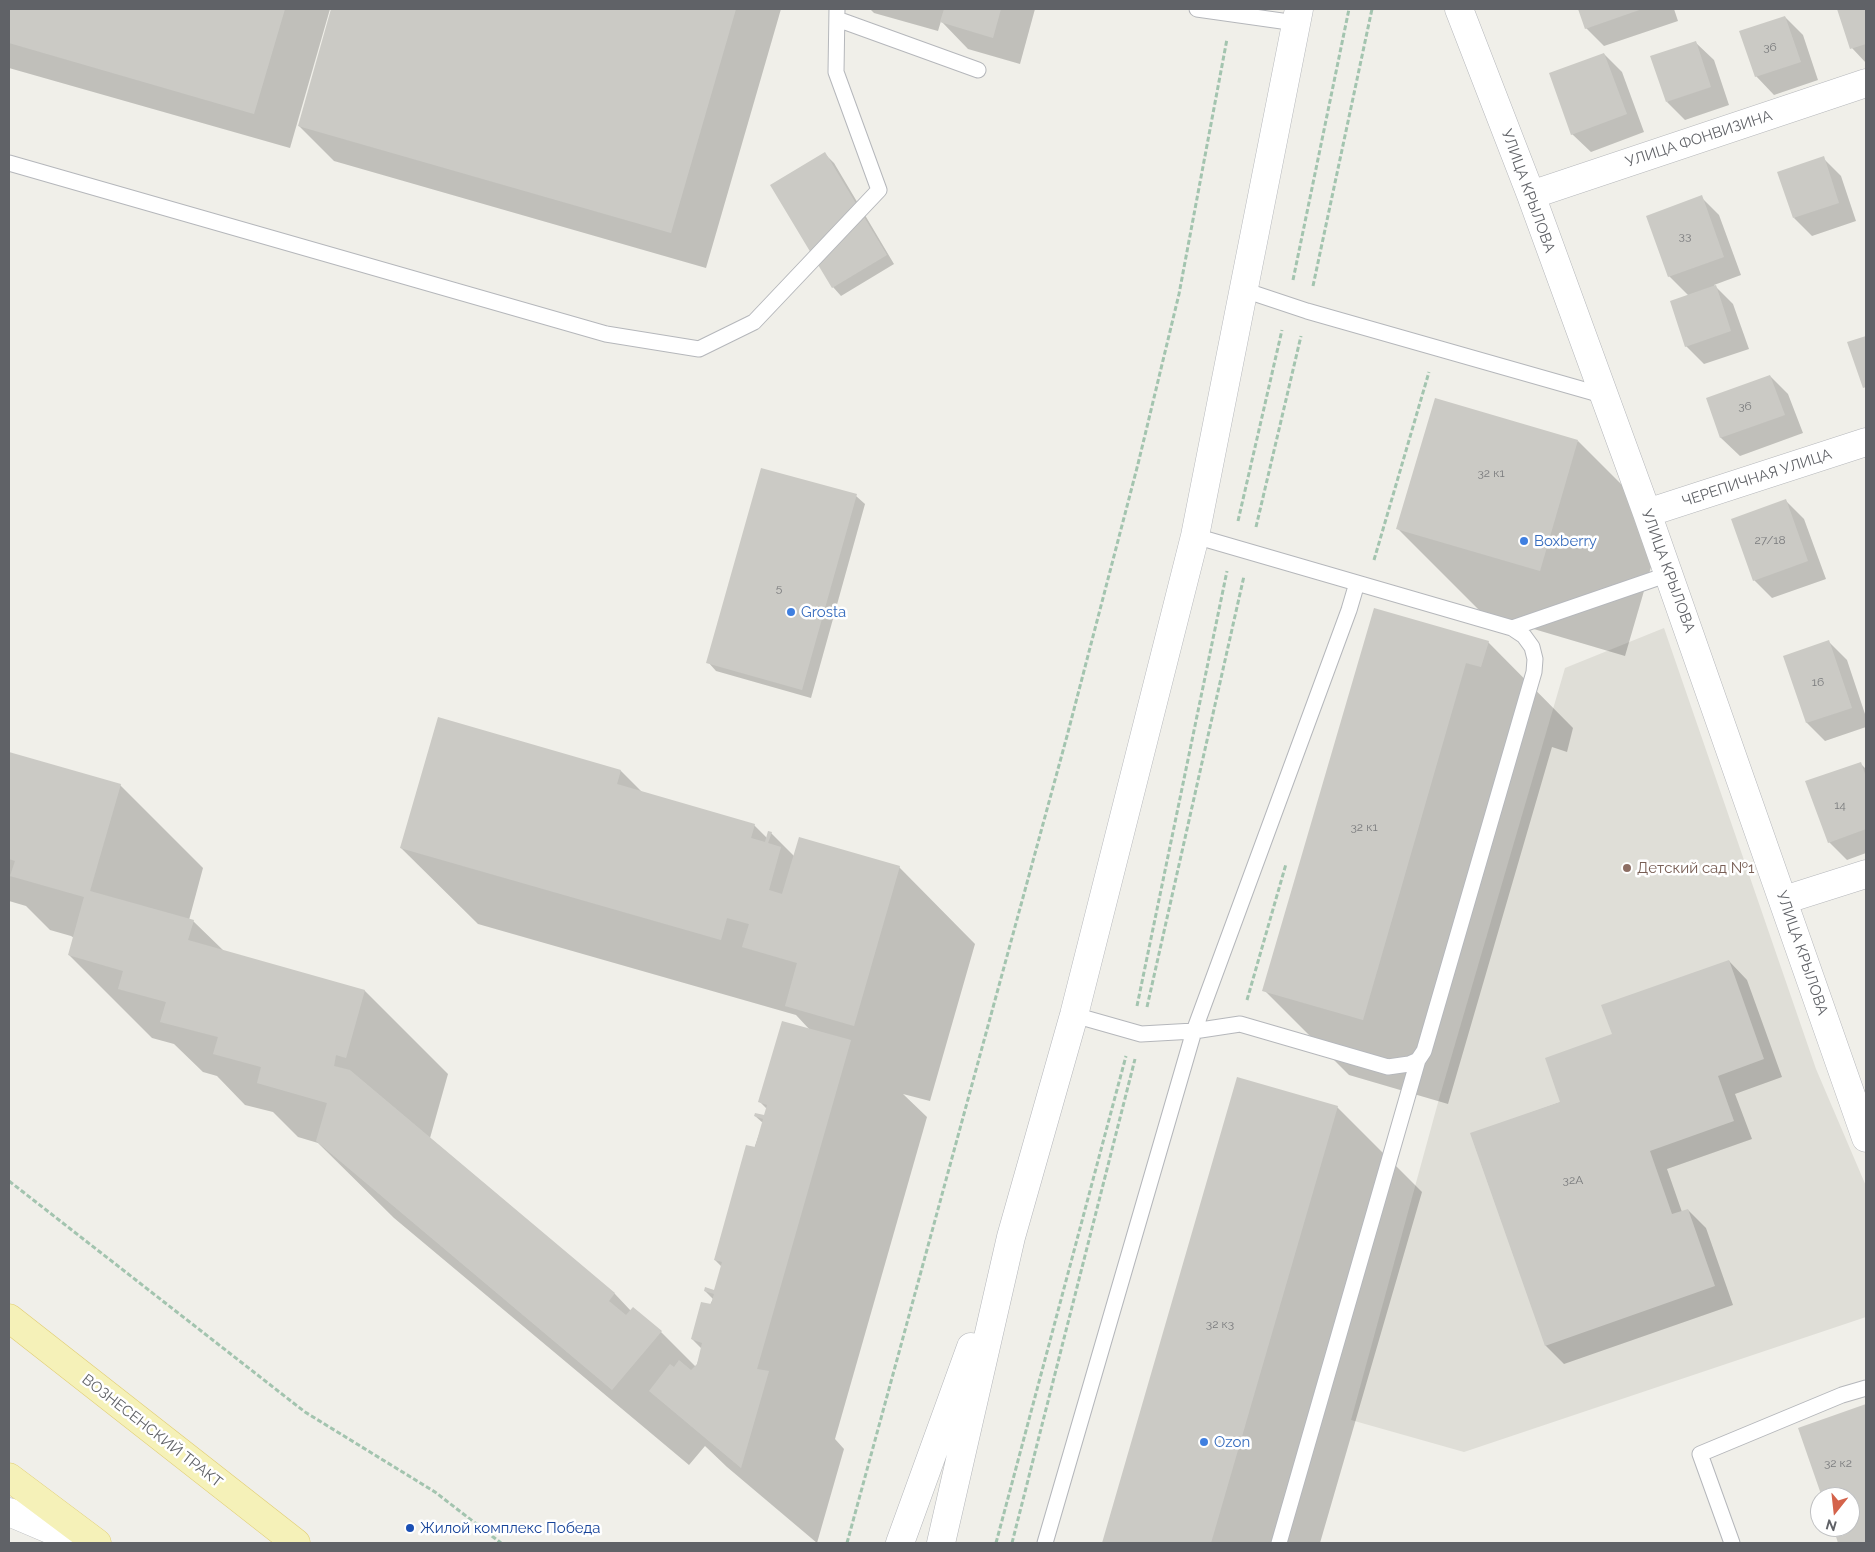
<!DOCTYPE html>
<meta charset="utf-8">
<style>
body{margin:0}
#map{position:relative;width:1875px;height:1552px;overflow:hidden;background:#f0efe9;font-family:Raleway,sans-serif}
canvas{display:block}
.frame{position:absolute;inset:0;border:10px solid #606267;pointer-events:none}
.north{position:absolute;left:1810px;top:1487px;width:50px;height:50px;box-sizing:border-box;background:#fff;border:1px solid #bfc0c2;border-radius:50%;rotate:196deg;font-size:14px;font-weight:700;line-height:20px;text-align:center;color:#606267}
.north::after{content:'';display:block;margin:auto;width:18px;height:22px;background:#d4634b;clip-path:polygon(50% 0,100% 100%,50% 72%,0 100%)}
</style>
<div id="map">
<canvas width="1875" height="1552"></canvas>
<div class="frame"></div>
<div class="north">N</div>
</div>
<script>
const context = document.querySelector('canvas').getContext('2d');
context.lineJoin = 'round';
function fillPath(path, color) {
  context.fillStyle = color;
  context.fill(path, 'evenodd');
}
function shape(rows) {
  const path = new Path2D();
  for (const r of rows) {
    path.moveTo(r[0], r[1]);
    for (let i = 2; i < r.length; i += 2) path.lineTo(r[i], r[i + 1]);
  }
  return path;
}
function trace(path, color, width, dash) {
  context.strokeStyle = color;
  context.lineWidth = width;
  context.lineCap = dash ? 'butt' : 'round';
  context.setLineDash(dash || []);
  context.stroke(path);
}
function drawText(font, color, halo, rows, align = 'center') {
  context.font = font + ' Raleway,sans-serif';
  context.lineWidth = 5;
  context.setLineDash([]);
  context.textBaseline = 'middle';
  context.strokeStyle = halo;
  context.fillStyle = color;
  for (const [text, x, y, turn = 0] of rows) {
    context.save();
    context.translate(x, y);
    context.rotate((+turn || 0) * Math.PI / 180);
    context.textAlign = isNaN(turn) ? turn : align;
    if (halo) context.strokeText(text, 0, 0);
    context.fillText(text, 0, 0);
    context.restore();
  }
}
const education = shape([
 [1664,628,1816,1069,1866,1186,1866,1317,1464,1452,1351,1420,1439,1099,1565,668]
]);
const shadow = shape([
 [9,9,330,9,290,148,9,68],
 [333,9,781,9,706,268,334,161,299,126],
 [870,9,1035,9,1020,64,968,49,941,21,938,31,874,13],
 [1579,9,1674,9,1678,21,1604,46,1586,28],
 [1838,9,1866,9,1866,63,1852,48],
 [1785,17,1803,35,1818,80,1774,95,1756,76],
 [1695,42,1714,60,1729,105,1685,120,1667,102],
 [1604,54,1622,72,1644,132,1591,152,1572,134],
 [825,154,834,163,894,264,841,296,833,287],
 [1823,158,1841,176,1856,221,1812,236,1794,218],
 [1701,197,1719,215,1741,275,1714,285,1733,304,1749,349,1704,364,1686,346,1688,295,1669,276],
 [1866,337,1866,390,1849,343],
 [1770,376,1788,394,1803,433,1740,456,1721,438,1707,399],
 [1578,441,1663,526,1625,656,1483,614,1398,529],
 [856,496,865,504,811,698,716,671,708,662],
 [1786,501,1804,519,1826,579,1772,598,1754,580],
 [1375,609,1488,642,1573,728,1567,752,1552,747,1448,1104,1349,1075,1264,990],
 [1829,642,1847,660,1866,717,1866,727,1825,741,1807,723,1785,657],
 [438,719,621,771,642,792,754,825,767,838,771,833,794,856,899,867,975,944,930,1101,903,1094,927,1117,835,1439,844,1449,817,1543,727,1467,705,1446,689,1465,394,1218,318,1143,298,1137,273,1112,245,1105,217,1076,203,1072,174,1044,152,1038,69,955,74,938,71,936,50,930,26,906,9,901,9,753,120,785,203,868,189,920,193,921,224,951,365,991,448,1074,430,1138,615,1294,631,1311,633,1308,661,1332,696,1367,702,1349,692,1339,713,1299,705,1291,715,1291,722,1267,715,1260,763,1123,755,1116,765,1117,767,1109,760,1102,810,1030,796,1015,478,924,401,848],
 [1860,763,1866,769,1866,853,1847,860,1829,842],
 [1729,961,1747,980,1782,1077,1735,1094,1752,1139,1667,1169,1682,1212,1688,1210,1706,1228,1733,1305,1564,1364,1546,1346,1471,1134,1561,1102,1613,1035],
 [1238,1078,1337,1107,1422,1192,1320,1543,1103,1543],
 [1866,1406,1866,1543,1840,1543,1834,1527,1850,1527,1850,1497,1823,1497,1799,1429]
]);
const building = shape([
 [9,9,285,9,254,114,9,43],
 [331,9,736,9,671,233,298,126],
 [944,9,1001,9,993,38,940,22],
 [1578,9,1642,9,1585,29],
 [1837,9,1866,9,1866,44,1850,49],
 [1785,16,1801,62,1755,77,1739,31],
 [1696,41,1711,87,1666,102,1650,56],
 [1604,53,1627,114,1571,135,1549,73],
 [825,152,887,255,832,288,770,185],
 [1824,156,1839,203,1793,218,1777,172],
 [1702,195,1724,257,1668,277,1646,216],
 [1716,285,1731,331,1685,347,1670,301],
 [1866,336,1866,387,1863,388,1847,342],
 [1770,375,1785,415,1720,438,1706,398],
 [1435,398,1578,440,1540,571,1396,529],
 [761,468,857,494,802,690,706,663],
 [1786,499,1808,561,1753,581,1731,519],
 [1374,608,1489,641,1481,667,1466,663,1363,1020,1262,991],
 [1829,640,1852,708,1806,723,1783,656],
 [438,717,621,770,617,784,755,824,751,838,765,842,768,831,772,832,768,843,781,847,769,890,782,894,799,837,900,866,854,1026,785,1006,797,963,742,947,749,924,727,918,721,940,400,848],
 [9,752,121,784,90,891,194,920,188,940,365,990,346,1058,336,1055,334,1066,350,1070,615,1293,609,1301,626,1315,633,1307,662,1331,612,1390,316,1141,327,1103,257,1083,261,1067,213,1054,218,1037,160,1022,166,1002,118,989,123,971,68,955,84,897,10,876,15,861,9,859],
 [1861,762,1866,777,1866,829,1828,843,1805,781],
 [1729,960,1764,1059,1718,1076,1734,1121,1650,1151,1672,1214,1688,1209,1715,1286,1545,1346,1470,1133,1560,1102,1545,1058,1612,1034,1601,1005],
 [782,1021,851,1040,757,1369,769,1371,741,1468,649,1391,670,1364,674,1367,679,1360,691,1370,697,1364,702,1343,691,1339,701,1302,711,1304,714,1294,704,1291,705,1287,714,1290,722,1262,714,1260,746,1145,755,1147,763,1119,754,1116,755,1113,764,1115,767,1105,758,1102],
 [1237,1077,1338,1106,1211,1543,1102,1543],
 [1866,1404,1866,1543,1838,1543,1833,1527,1850,1527,1850,1497,1822,1497,1798,1428]
]);
const path = shape([
 [1293,280,1349,9],
 [1313,286,1372,9],
 [1238,521,1282,330],
 [1256,527,1301,336],
 [1374,560,1429,372],
 [1247,1000,1286,864],
 [1137,1006,1227,571],
 [1147,1007,1244,576],
 [9,1181,305,1412,435,1492,501,1543],
 [847,1543,1067,736,1138,464,1179,294,1227,39],
 [996,1543,1126,1056],
 [1012,1543,1135,1059]
]);
const service = shape([
 [1197,9,1296,23],
 [837,19,978,70],
 [9,163,606,334,699,349,754,322,879,190,836,72,837,9],
 [1244,290,1307,311,1602,395],
 [1512,628,1669,574],
 [1074,1015,1141,1034,1194,1031,1240,1024,1388,1067,1409,1064,1418,1060,1424,1051,1534,672,1535,659,1532,647,1524,636,1512,628,1195,536],
 [1045,1543,1194,1031,1349,610,1357,583],
 [1279,1543,1418,1060],
 [1732,1543,1700,1454,1842,1395,1866,1388]
]);
const minor = shape([
 [1459,9,1531,195,1647,513,1866,1138],
 [1531,195,1866,83],
 [1647,513,1866,442],
 [1784,900,1866,874],
 [9,1512,82,1543],
 [900,1543,971,1347],
 [941,1543,1011,1237,1074,1015,1195,536,1299,9]
]);
const primary = shape([
 [9,1318,296,1543],
 [9,1477,97,1543]
]);
const markers = [
 [1524,541,5,"#3f7fe0"],
 [791,612,5,"#3f7fe0"],
 [1627,868,5,"#8d6e63"],
 [1204,1442,5,"#3f7fe0"],
 [410,1528,5,"#1a4fb4"]
];
const numberNames = [
 ["36",1770,47],
 ["33",1685,236],
 ["36",1745,406],
 ["32 к1",1491,473],
 ["27/18",1770,540],
 ["5",779,588],
 ["16",1818,682],
 ["14",1840,805],
 ["32 к1",1364,827],
 ["32А",1573,1180],
 ["32 к3",1220,1324],
 ["32 к2",1838,1463]
];
const streetNames = [
 ["УЛИЦА ФОНВИЗИНА",1699,139,-18],
 ["УЛИЦА КРЫЛОВА",1528,191,70],
 ["ЧЕРЕПИЧНАЯ УЛИЦА",1757,478,-18],
 ["УЛИЦА КРЫЛОВА",1668,571,70],
 ["УЛИЦА КРЫЛОВА",1802,953,71],
 ["ВОЗНЕСЕНСКИЙ ТРАКТ",152,1431,38]
];
const shopNames = [
 ["Boxberry",1534,541],
 ["Grosta",801,612],
 ["Ozon",1214,1442]
];
const educationNames = [
 ["Детский сад №1",1637,868]
];
const transitNames = [
 ["Жилой комплекс Победа",420,1528]
];
fillPath(education, '#dfded7');
fillPath(shadow, '#0003');
fillPath(building, '#cbcac5');
trace(service, '#b5b7bb', 17);
trace(minor, '#b5b7bb', 29);
trace(primary, '#e0cc71', 29);
trace(path, '#a3c4af', 3, [5, 2.5]);
trace(service, '#fff', 15);
trace(minor, '#fff', 28);
trace(primary, '#f5f1b8', 28);
for (const [x, y, r, color] of markers) {
  const dot = new Path2D();
  dot.arc(x, y, r, 0, 2 * Math.PI);
  context.fillStyle = color;
  context.fill(dot);
  trace(dot, '#fff', 2);
}
drawText('12px', '#7b7c7e', null, numberNames);
drawText('15px', '#606267', '#fff', streetNames);
drawText('15px', '#366cbe', '#fff', shopNames, 'left');
drawText('15px', '#785e54', '#fff', educationNames, 'left');
drawText('15px', '#164399', '#fff', transitNames, 'left');
</script>
